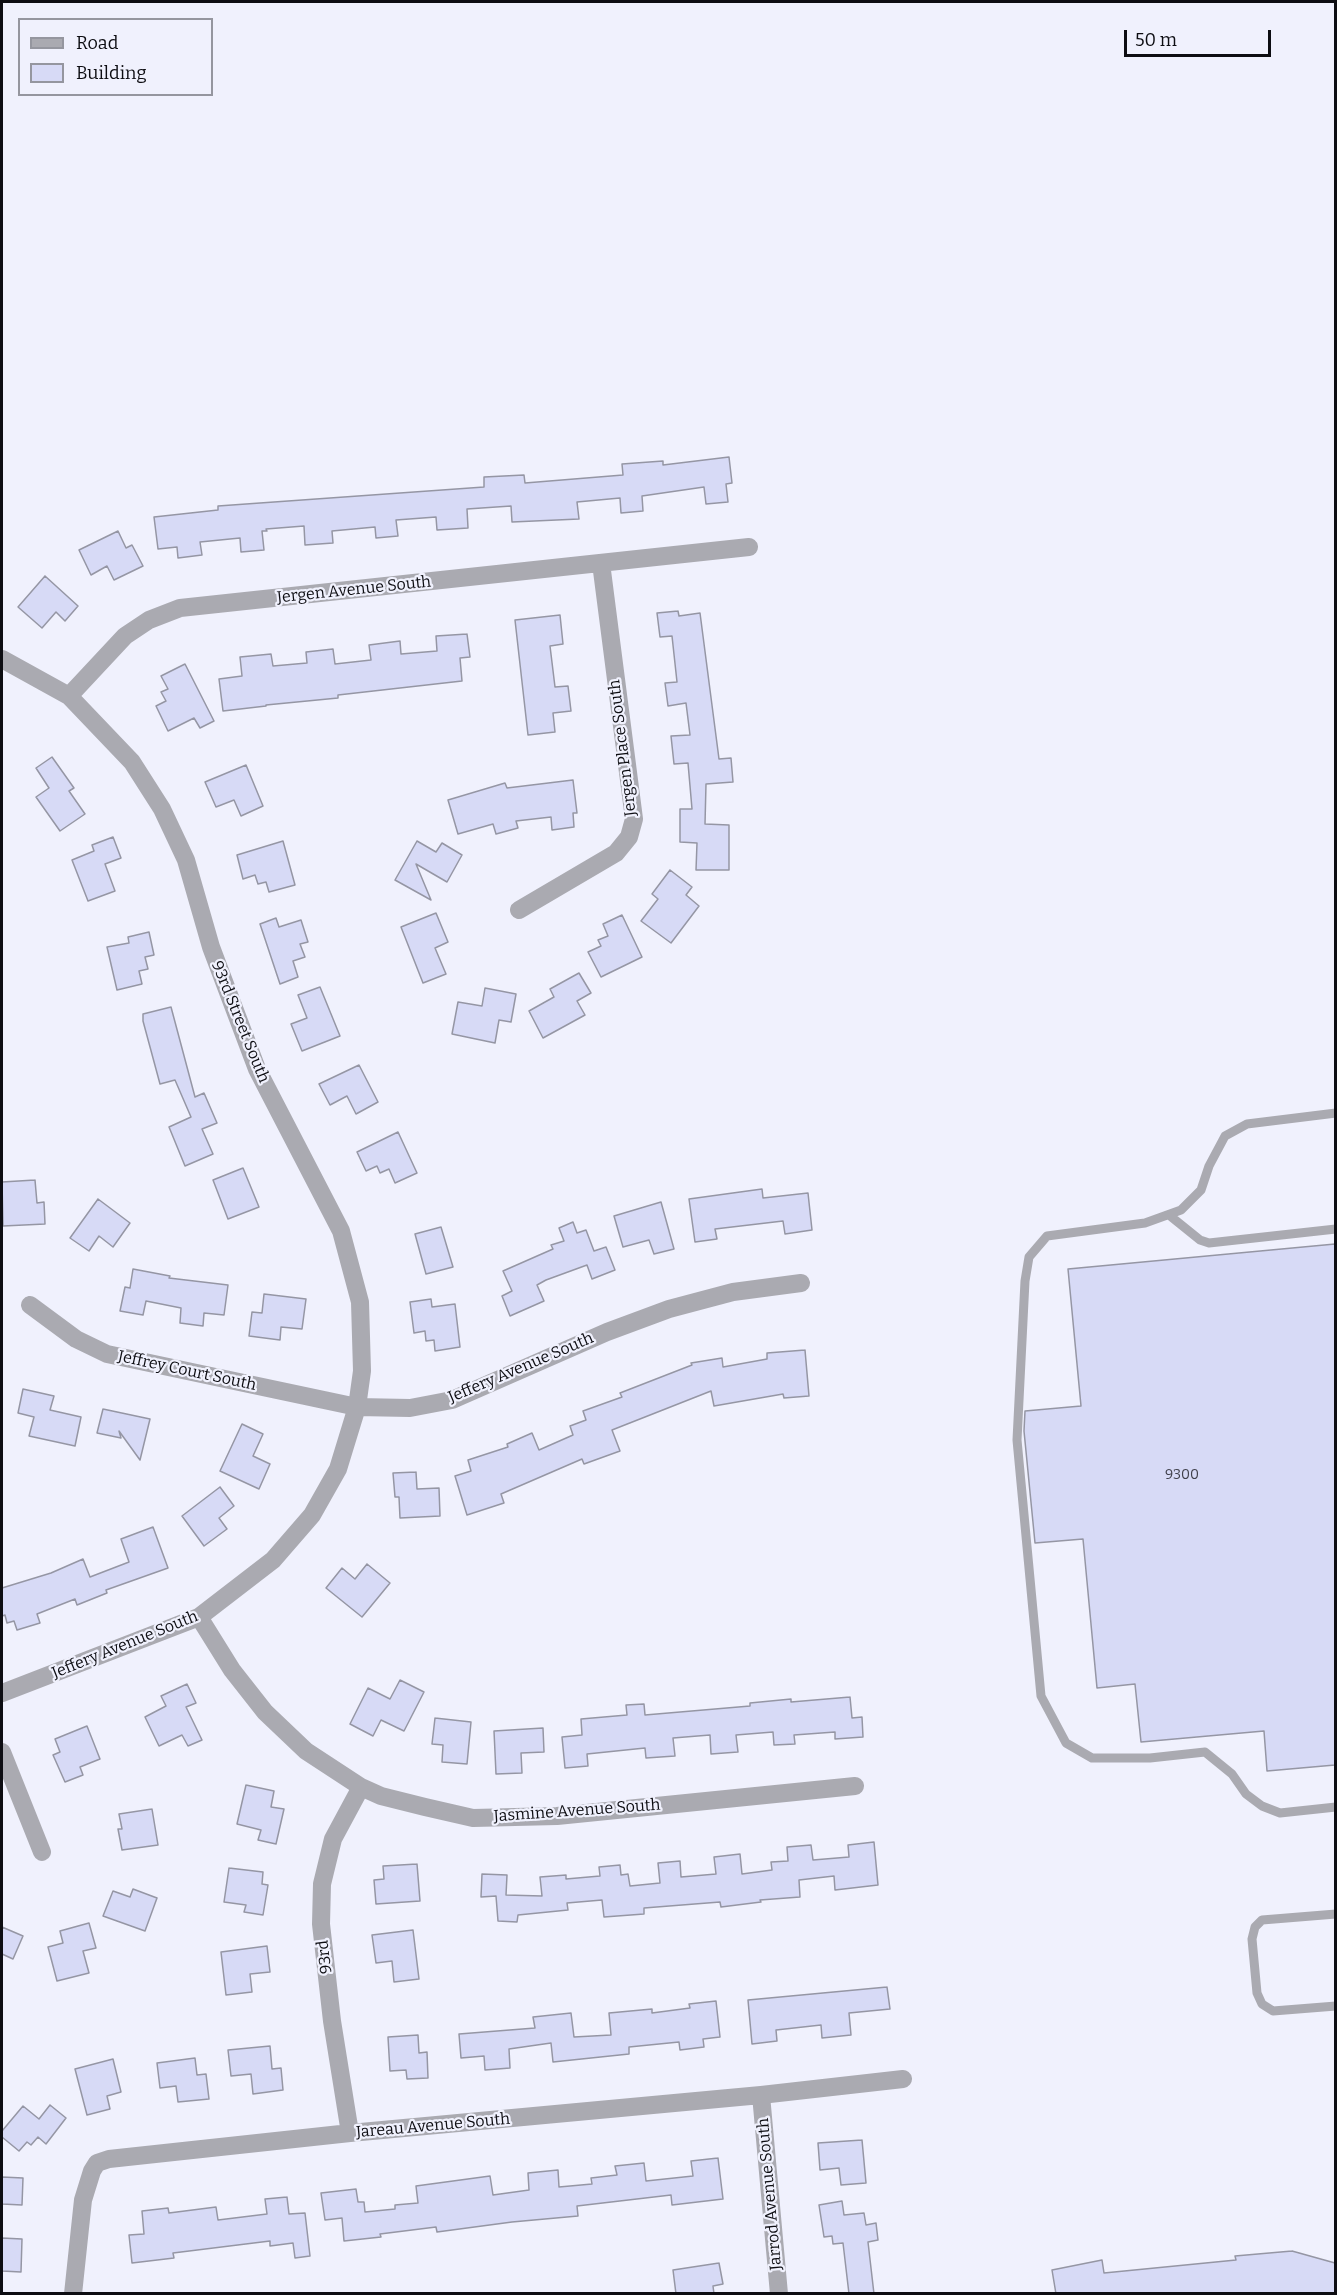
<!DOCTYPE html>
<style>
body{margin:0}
#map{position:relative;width:1337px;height:2295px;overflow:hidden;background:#f0f1fd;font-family:Bitter,serif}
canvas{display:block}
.frame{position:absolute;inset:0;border:3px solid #0d0d12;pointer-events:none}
.legend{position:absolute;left:18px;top:18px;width:195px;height:78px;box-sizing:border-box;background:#f0f1fd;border:2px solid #95969f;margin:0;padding:8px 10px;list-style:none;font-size:18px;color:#0d0d12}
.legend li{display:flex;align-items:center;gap:12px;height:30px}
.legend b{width:30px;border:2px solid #95969f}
.scale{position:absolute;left:1124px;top:30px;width:147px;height:27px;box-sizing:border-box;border:3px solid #0d0d12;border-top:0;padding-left:8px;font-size:18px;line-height:21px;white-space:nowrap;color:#0d0d12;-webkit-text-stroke:4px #f0f1fd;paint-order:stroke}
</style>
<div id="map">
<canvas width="1337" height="2295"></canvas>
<div class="frame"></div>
<ul class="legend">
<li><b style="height:8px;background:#aaaab1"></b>Road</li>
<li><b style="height:16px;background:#d7daf6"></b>Building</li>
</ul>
<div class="scale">50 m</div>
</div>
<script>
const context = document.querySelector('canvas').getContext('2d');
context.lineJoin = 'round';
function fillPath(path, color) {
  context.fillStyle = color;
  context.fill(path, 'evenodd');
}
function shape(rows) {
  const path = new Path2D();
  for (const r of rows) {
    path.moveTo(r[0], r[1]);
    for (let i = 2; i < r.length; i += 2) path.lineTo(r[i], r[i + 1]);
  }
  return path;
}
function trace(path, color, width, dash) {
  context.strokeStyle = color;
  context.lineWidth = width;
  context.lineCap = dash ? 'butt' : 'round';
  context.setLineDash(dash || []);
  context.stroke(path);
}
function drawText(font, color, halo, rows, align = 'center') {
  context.font = font + ' Bitter,serif';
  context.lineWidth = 4.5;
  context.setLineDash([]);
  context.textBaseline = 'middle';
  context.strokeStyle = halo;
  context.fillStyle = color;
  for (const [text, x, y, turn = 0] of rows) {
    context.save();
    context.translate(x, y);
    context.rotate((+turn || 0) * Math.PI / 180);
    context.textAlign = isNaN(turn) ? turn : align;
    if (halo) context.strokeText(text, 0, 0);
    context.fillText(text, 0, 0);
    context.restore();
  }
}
const building = shape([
 [729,457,732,483,726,484,728,502,706,504,704,487,642,496,643,511,621,513,620,498,577,502,579,519,512,522,511,506,467,509,468,528,437,530,436,517,396,520,398,536,376,538,375,527,332,531,333,543,305,545,304,526,266,529,267,531,262,531,264,550,241,552,240,538,200,542,202,555,178,558,177,547,158,549,154,517,218,510,218,506,484,487,484,477,524,475,525,483,623,475,622,464,663,461,663,465,729,457],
 [118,531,126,548,132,545,143,566,114,580,107,566,91,575,79,550,118,531],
 [45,576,78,606,65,621,56,612,42,628,18,607,45,576],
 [678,611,679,616,700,613,719,759,731,758,733,782,706,784,705,824,729,825,729,870,696,870,697,843,680,842,680,809,692,809,688,763,674,764,671,736,690,735,686,703,668,706,665,683,677,682,672,636,660,637,657,613,678,611],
 [560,615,563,644,550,646,555,687,568,686,571,711,553,713,555,732,528,735,515,620,560,615],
 [467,634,470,657,460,658,462,681,338,695,338,698,266,705,266,706,223,711,219,679,242,676,240,657,271,654,273,666,307,663,306,652,333,649,335,664,371,660,369,645,400,641,401,654,437,651,436,636,467,634],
 [185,664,214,721,200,728,194,718,168,731,156,706,166,701,161,692,168,689,161,676,185,664],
 [52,757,74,788,69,791,85,814,60,831,36,797,49,788,36,768,52,757],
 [246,765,263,806,241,816,234,800,216,807,205,782,246,765],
 [573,780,577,813,573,813,574,827,552,830,551,817,516,821,518,828,496,834,493,824,458,834,448,800,505,783,507,788,573,780],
 [113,837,121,858,105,864,115,891,88,901,72,860,94,851,92,845,113,837],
 [283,841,295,885,269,892,266,882,258,884,255,875,243,879,237,855,283,841],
 [417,841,436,852,442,843,462,855,447,882,416,864,431,900,395,880,417,841],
 [670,870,692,887,686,895,699,906,671,943,641,921,658,899,652,894,670,870],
 [436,913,448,942,435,948,446,974,423,983,401,927,436,913],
 [622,915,642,957,601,977,588,952,601,946,598,940,608,936,603,924,622,915],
 [276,918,279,927,301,920,308,942,300,944,305,957,293,961,298,977,280,984,260,924,276,918],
 [149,932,154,955,145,957,148,969,139,971,142,984,117,990,107,947,129,943,128,937,149,932],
 [579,973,591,993,577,1001,585,1015,543,1038,529,1011,554,997,550,989,579,973],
 [320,987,340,1036,302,1051,291,1024,307,1018,298,995,320,987],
 [485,988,516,994,511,1022,499,1020,495,1043,452,1034,458,1002,482,1006,485,988],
 [171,1007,195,1097,204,1093,217,1123,202,1129,213,1154,185,1166,169,1127,191,1117,175,1080,160,1084,143,1021,143,1014,171,1007],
 [359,1065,378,1102,356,1114,347,1096,330,1105,319,1084,359,1065],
 [398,1132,417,1173,395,1183,389,1169,380,1173,377,1166,366,1171,357,1152,398,1132],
 [243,1168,259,1207,228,1219,213,1180,243,1168],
 [35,1180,37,1203,44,1202,45,1224,3,1226,2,1182,35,1180],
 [762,1189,763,1198,808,1193,812,1230,785,1234,783,1221,715,1229,717,1239,695,1242,689,1199,762,1189],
 [98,1199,130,1223,113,1247,99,1236,89,1251,70,1238,98,1199],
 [661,1202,674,1249,654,1254,649,1240,623,1247,614,1216,661,1202],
 [573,1222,577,1233,586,1230,594,1251,606,1247,615,1270,592,1279,587,1265,546,1280,537,1285,544,1301,510,1316,502,1296,512,1291,503,1271,553,1249,551,1245,564,1241,559,1228,573,1222],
 [441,1227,453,1267,426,1274,415,1234,441,1227],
 [1335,1244,1335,1765,1267,1771,1264,1731,1141,1742,1135,1684,1097,1688,1083,1539,1035,1543,1024,1431,1025,1411,1081,1406,1068,1269,1335,1244],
 [133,1269,170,1276,169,1278,228,1285,224,1315,204,1313,203,1326,180,1323,181,1308,146,1301,143,1315,120,1311,125,1287,130,1288,133,1269],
 [264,1294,306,1299,302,1329,281,1327,280,1340,249,1336,252,1312,262,1313,264,1294],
 [431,1299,432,1307,455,1304,460,1347,435,1351,434,1340,426,1341,425,1331,414,1333,410,1302,431,1299],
 [805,1350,809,1396,784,1398,783,1394,714,1406,711,1391,612,1430,620,1451,584,1464,582,1459,501,1494,504,1503,467,1515,455,1476,471,1471,468,1460,508,1447,507,1444,532,1433,539,1450,573,1435,570,1426,586,1420,583,1411,622,1397,620,1393,692,1365,691,1363,722,1358,723,1367,767,1359,767,1353,805,1350],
 [23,1389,54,1396,50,1410,81,1417,75,1446,29,1436,34,1417,18,1413,23,1389],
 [103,1409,150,1419,140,1460,119,1431,121,1438,97,1433,103,1409],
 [242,1424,263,1434,253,1456,270,1464,259,1489,220,1471,242,1424],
 [416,1472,417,1489,439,1488,440,1516,400,1518,399,1497,395,1497,393,1473,416,1472],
 [220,1487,234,1506,219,1518,227,1529,204,1546,182,1516,220,1487],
 [153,1527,168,1568,106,1590,107,1593,77,1605,75,1599,37,1614,40,1623,17,1630,14,1621,7,1623,5,1615,2,1616,2,1588,51,1573,83,1559,90,1577,129,1562,121,1539,153,1527],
 [367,1564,390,1583,362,1617,326,1588,342,1568,355,1579,367,1564],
 [400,1680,424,1692,404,1731,381,1720,373,1736,350,1724,368,1688,390,1699,400,1680],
 [187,1684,196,1703,186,1707,202,1740,188,1746,182,1735,159,1746,145,1717,166,1706,161,1696,187,1684],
 [850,1697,852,1718,862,1717,863,1737,835,1739,835,1732,794,1735,795,1744,774,1745,773,1732,736,1735,738,1752,711,1754,710,1735,673,1738,675,1756,646,1758,645,1748,587,1754,588,1766,565,1768,562,1737,582,1735,581,1719,627,1715,626,1705,644,1704,645,1715,750,1706,750,1703,791,1699,791,1702,850,1697],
 [435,1718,471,1722,467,1764,442,1762,443,1745,432,1744,435,1718],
 [87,1726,100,1759,80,1767,83,1775,65,1782,53,1755,60,1752,55,1739,87,1726],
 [543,1728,544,1752,521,1753,522,1773,496,1774,494,1731,543,1728],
 [246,1785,274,1791,271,1807,284,1809,276,1844,258,1840,261,1830,237,1824,246,1785],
 [152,1809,158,1845,122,1850,118,1829,122,1829,119,1814,152,1809],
 [874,1842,878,1885,835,1890,834,1876,799,1880,800,1897,760,1900,761,1902,721,1907,720,1902,644,1908,644,1914,604,1917,602,1900,567,1903,568,1910,518,1915,517,1922,498,1921,496,1896,481,1897,482,1874,507,1875,506,1895,542,1896,540,1877,566,1875,566,1879,600,1876,599,1867,620,1865,621,1875,628,1874,630,1886,660,1883,658,1863,680,1861,681,1877,716,1874,714,1857,740,1854,742,1874,772,1870,771,1862,788,1861,787,1847,811,1845,813,1860,849,1857,848,1845,874,1842],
 [417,1864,420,1901,376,1904,374,1880,384,1879,383,1866,417,1864],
 [229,1868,263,1872,262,1884,268,1885,263,1915,244,1912,246,1905,224,1902,229,1868],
 [133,1889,157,1898,145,1931,103,1916,113,1891,130,1897,133,1889],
 [89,1923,96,1948,83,1951,89,1973,57,1981,48,1947,63,1943,60,1931,89,1923],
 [2,1927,23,1936,13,1959,2,1954,2,1927],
 [413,1930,419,1979,394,1982,392,1961,376,1963,372,1935,413,1930],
 [267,1946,270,1972,250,1974,252,1992,226,1995,221,1952,267,1946],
 [887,1987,890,2009,849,2013,851,2035,822,2038,821,2025,776,2030,777,2041,752,2044,748,2000,887,1987],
 [716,2001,720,2037,703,2039,704,2047,680,2050,679,2042,629,2047,629,2054,553,2062,551,2043,509,2049,510,2068,485,2070,484,2056,461,2058,459,2034,535,2028,533,2017,571,2013,574,2037,611,2035,609,2013,652,2009,652,2013,690,2008,689,2004,716,2001],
 [418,2035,419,2053,427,2052,428,2078,407,2079,406,2070,390,2071,388,2037,418,2035],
 [270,2046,272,2069,281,2068,283,2090,253,2094,251,2074,231,2076,228,2050,270,2046],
 [195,2058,197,2075,206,2074,209,2099,178,2102,176,2086,160,2088,157,2063,195,2058],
 [113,2059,121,2092,107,2096,110,2109,87,2115,75,2069,113,2059],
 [50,2105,66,2118,46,2144,38,2137,31,2145,27,2142,19,2151,2,2137,2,2131,23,2106,39,2119,50,2105],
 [862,2140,866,2183,841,2185,839,2168,820,2170,818,2143,862,2140],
 [718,2158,723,2199,672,2205,671,2195,577,2206,578,2216,512,2222,437,2232,436,2227,380,2234,381,2237,344,2241,342,2218,325,2220,321,2193,356,2189,358,2202,364,2202,365,2212,395,2209,395,2205,418,2203,416,2186,490,2176,493,2195,529,2190,528,2173,558,2170,559,2187,592,2184,591,2178,617,2175,615,2166,644,2163,646,2181,693,2176,691,2161,718,2158],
 [2,2177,23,2178,22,2205,2,2204,2,2177],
 [287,2197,289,2214,305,2213,310,2256,295,2258,293,2243,270,2246,270,2241,173,2253,174,2258,132,2263,129,2235,144,2234,142,2211,168,2208,169,2213,216,2207,218,2220,267,2214,265,2199,287,2197],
 [842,2201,844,2215,864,2213,866,2225,876,2223,878,2240,868,2242,874,2294,849,2294,843,2243,833,2244,832,2236,824,2237,819,2205,842,2201],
 [2,2238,22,2239,21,2272,2,2271,2,2238],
 [1292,2251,1335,2263,1335,2294,1056,2294,1052,2270,1102,2260,1104,2273,1236,2260,1235,2256,1292,2251],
 [719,2263,723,2284,713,2286,714,2294,676,2294,673,2270,719,2263]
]);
const lane = shape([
 [1336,1113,1247,1124,1225,1136,1209,1166,1201,1190,1181,1210,1145,1223,1047,1236,1029,1257,1025,1281,1017,1440,1041,1696,1066,1743,1092,1758,1150,1758,1205,1752,1232,1774,1246,1794,1262,1806,1280,1813,1336,1807],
 [1169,1215,1200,1240,1209,1243,1336,1229],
 [1336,1914,1262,1920,1255,1927,1252,1939,1257,1993,1262,2004,1273,2011,1336,2006]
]);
const street = shape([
 [2,659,69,696,132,762,162,809,186,860,211,947,257,1069,341,1231,360,1302,362,1371,357,1407,338,1469,312,1515,273,1560,199,1617,2,1693],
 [69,696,125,636,149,620,180,608,749,547],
 [519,910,616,853,629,837,634,819,601,563],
 [30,1305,76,1339,107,1354,357,1407,410,1408,452,1400,607,1332,669,1309,733,1292,801,1283],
 [199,1617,232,1670,265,1712,306,1751,361,1787,381,1796,425,1807,473,1818,557,1816,855,1786],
 [2,1752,42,1852],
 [761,2095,779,2294],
 [350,2133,332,2021,321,1924,322,1884,333,1839,361,1787],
 [73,2294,83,2200,92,2171,97,2163,109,2159,350,2133,761,2095,903,2079]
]);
const numberNames = [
 ["9300",1182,1475]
];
const streetNames = [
 ["Jergen Avenue South",354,590,-6],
 ["Jergen Place South",623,748,-97],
 ["93rd Street South",240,1022,68],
 ["Jeffery Avenue South",521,1368,-23],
 ["Jeffrey Court South",187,1371,12],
 ["Jeffery Avenue South",125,1645,-22],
 ["Jasmine Avenue South",577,1811,-4],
 ["93rd",325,1957,-97],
 ["Jareau Avenue South",433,2126,-5],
 ["Jarrod Avenue South",770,2194,-95]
];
fillPath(building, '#d7daf6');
trace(building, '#9596a4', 1.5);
trace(lane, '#aaaab1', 9);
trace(street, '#aaaab1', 18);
drawText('14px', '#40404b', null, numberNames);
drawText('16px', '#0d0d12', '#f0f1fd', streetNames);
</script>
